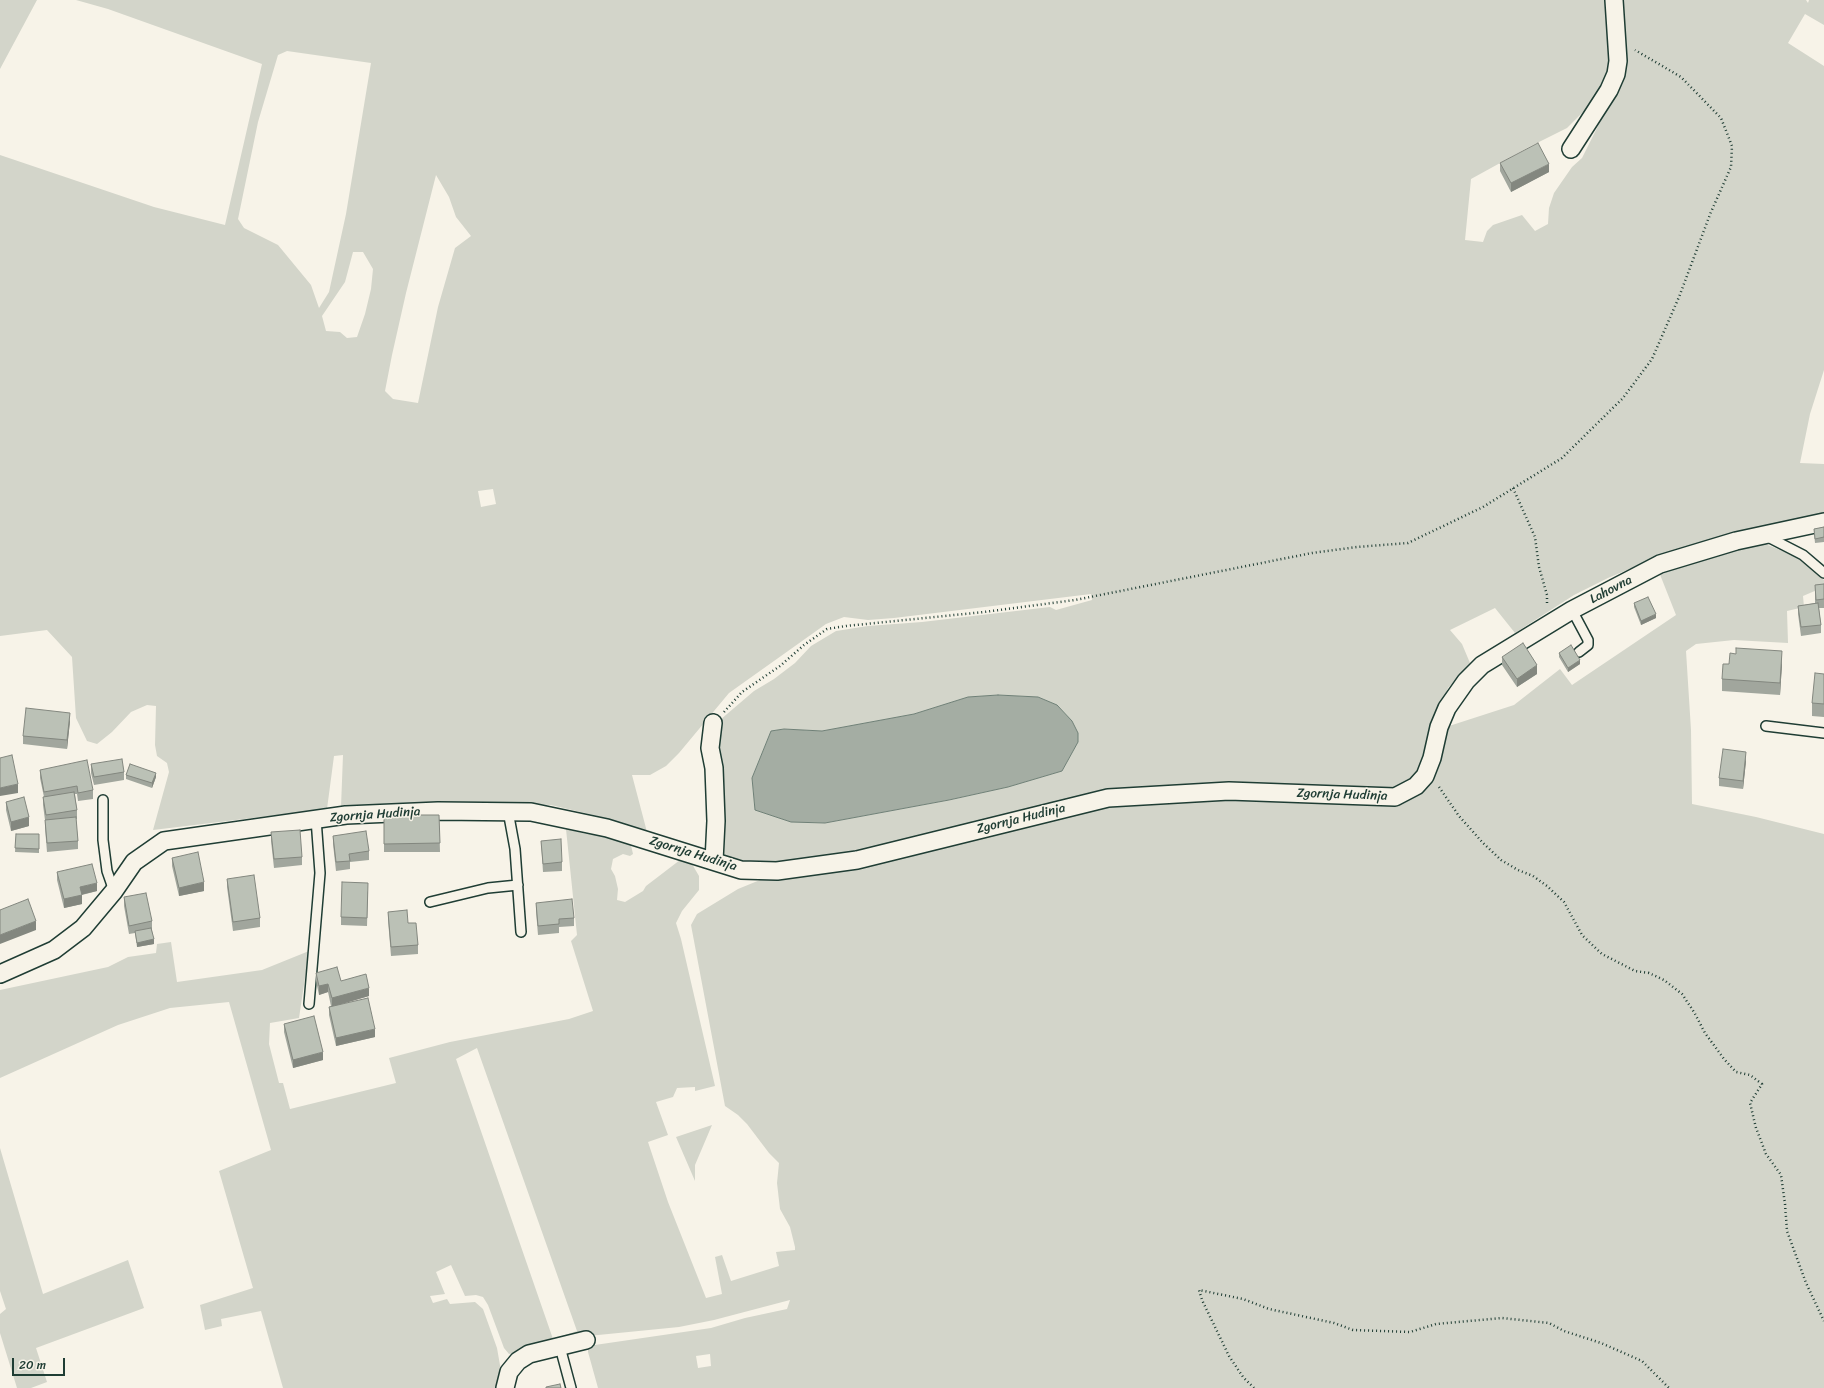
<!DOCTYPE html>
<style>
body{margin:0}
#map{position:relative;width:1824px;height:1388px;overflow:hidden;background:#f7f3e8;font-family:Sriracha,sans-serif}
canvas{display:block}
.scale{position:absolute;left:12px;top:1358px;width:53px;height:18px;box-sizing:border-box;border:2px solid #1f3d34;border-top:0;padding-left:5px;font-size:12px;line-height:14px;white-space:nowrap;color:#1f3d34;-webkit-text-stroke:3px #f7f3e8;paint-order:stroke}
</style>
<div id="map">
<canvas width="1824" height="1388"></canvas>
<div class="scale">20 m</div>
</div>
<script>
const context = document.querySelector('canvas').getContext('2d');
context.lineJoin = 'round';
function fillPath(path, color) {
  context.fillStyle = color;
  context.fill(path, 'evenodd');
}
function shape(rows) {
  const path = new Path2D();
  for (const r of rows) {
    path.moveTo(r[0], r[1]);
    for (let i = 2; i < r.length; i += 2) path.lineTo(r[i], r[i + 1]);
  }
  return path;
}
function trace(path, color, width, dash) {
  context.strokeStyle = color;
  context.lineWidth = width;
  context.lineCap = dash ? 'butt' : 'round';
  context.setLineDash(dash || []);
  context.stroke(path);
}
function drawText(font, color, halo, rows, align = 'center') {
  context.font = font + ' Sriracha,sans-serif';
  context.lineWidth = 3;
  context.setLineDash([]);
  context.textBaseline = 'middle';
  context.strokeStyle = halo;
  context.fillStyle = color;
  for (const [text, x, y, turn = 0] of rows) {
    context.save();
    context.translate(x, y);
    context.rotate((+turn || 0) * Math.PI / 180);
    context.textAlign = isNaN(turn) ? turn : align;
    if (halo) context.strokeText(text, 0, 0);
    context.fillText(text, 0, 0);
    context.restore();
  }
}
const green = shape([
 [0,0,37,0,0,69],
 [76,0,1610,0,1613,68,1601,94,1567,128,1531,146,1471,179,1465,240,1483,242,1487,231,1493,225,1522,215,1535,231,1548,224,1549,208,1554,193,1572,167,1582,158,1609,104,1619,79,1622,58,1619,0,1806,0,1808,3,1809,0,1824,0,1824,25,1805,14,1788,43,1824,66,1824,370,1810,414,1800,463,1824,464,1824,514,1752,530,1660,556,1608,578,1574,595,1515,633,1495,608,1450,630,1462,644,1470,663,1448,688,1437,713,1425,759,1418,772,1406,784,1390,792,1372,793,1277,787,1208,784,1125,791,1099,794,822,860,777,864,744,863,723,854,716,840,717,816,720,800,719,758,717,745,720,720,754,691,774,679,795,663,811,646,836,631,868,626,922,622,1050,607,1056,610,1092,600,1091,594,894,618,868,620,844,617,826,624,729,693,679,753,666,766,650,775,632,775,647,832,606,818,551,805,494,803,383,804,341,807,343,755,334,756,327,809,153,830,169,772,167,763,157,756,155,745,156,706,147,705,131,712,112,732,97,744,87,741,76,718,72,657,47,630,0,636,0,155,154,207,225,225,262,64,108,9],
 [287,51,371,63,346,214,329,292,319,308,311,285,278,245,244,228,238,219,258,122,278,55],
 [436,175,449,197,456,217,471,236,455,248,438,307,418,403,393,399,385,391,392,355,406,293],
 [353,252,363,252,373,269,371,289,365,314,357,337,347,338,340,332,326,331,322,316,345,282],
 [493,489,496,504,481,507,478,491],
 [998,695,1038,697,1057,705,1072,721,1078,733,1078,742,1062,771,1008,787,950,800,825,823,791,822,755,810,752,778,771,731,784,729,822,731,914,714,968,697],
 [1763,543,1802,559,1824,580,1824,587,1803,596,1804,607,1787,611,1788,643,1734,640,1696,644,1686,651,1691,730,1692,804,1756,817,1824,834,1824,1388,598,1388,588,1352,588,1346,711,1328,745,1318,787,1309,790,1300,714,1320,679,1327,588,1336,509,1354,504,1348,488,1305,483,1297,476,1295,465,1296,451,1265,436,1272,445,1294,430,1296,433,1303,447,1299,450,1304,475,1302,483,1309,497,1348,501,1371,499,1388,283,1388,261,1311,221,1319,222,1326,205,1330,200,1305,253,1288,219,1171,271,1150,229,1002,170,1008,118,1025,0,1078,0,990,108,967,128,957,156,953,157,944,171,942,177,982,262,970,309,951,299,1018,270,1023,269,1044,279,1083,283,1083,290,1109,396,1083,389,1058,450,1042,569,1019,593,1011,571,941,577,935,566,829,586,834,605,835,630,841,633,854,630,856,623,854,613,859,611,869,615,876,618,889,617,900,625,902,643,891,646,886,680,860,692,864,699,876,699,890,682,911,676,923,681,939,715,1086,695,1091,695,1087,677,1088,673,1097,656,1102,668,1135,648,1142,668,1202,706,1298,722,1294,715,1257,722,1255,731,1281,779,1266,776,1252,795,1250,795,1247,790,1227,780,1209,777,1183,779,1163,769,1153,747,1124,738,1115,725,1106,691,925,697,914,738,889,760,880,813,875,1106,807,1208,796,1377,806,1388,804,1425,787,1438,766,1446,727,1514,705,1560,669,1572,685,1676,615,1659,572,1701,558],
 [477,1048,577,1331,553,1339,456,1059],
 [710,1354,711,1366,698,1368,696,1356],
 [712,1125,695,1165,695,1181,676,1137],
 [0,1148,43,1294,128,1260,144,1308,36,1348,47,1382,31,1388,17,1388,0,1333,0,1314,6,1309,0,1291]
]);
const water = shape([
 [998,695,1038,697,1057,705,1072,721,1078,733,1078,742,1062,771,1008,787,949,800,825,823,791,822,755,810,752,778,771,731,784,729,822,731,914,714,968,697,998,695]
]);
const path = shape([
 [1513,488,1535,537,1539,567,1547,595,1547,606],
 [724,712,742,692,780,666,804,645,827,629,846,626,984,612,1075,600,1312,553,1357,547,1408,543,1483,507,1562,458,1623,398,1652,359,1679,297,1711,212,1731,167,1732,146,1721,118,1681,77,1635,50],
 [1439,787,1459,816,1483,843,1501,860,1518,870,1533,876,1547,886,1564,902,1582,935,1602,954,1635,971,1649,973,1664,980,1682,994,1694,1012,1705,1033,1724,1059,1736,1072,1750,1075,1762,1084,1750,1103,1756,1128,1766,1154,1781,1175,1785,1204,1787,1231,1806,1283,1824,1321],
 [1254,1388,1243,1377,1229,1356,1202,1300,1199,1290,1243,1299,1269,1309,1334,1323,1353,1330,1410,1332,1436,1324,1502,1318,1549,1323,1564,1331,1601,1343,1642,1361,1669,1388]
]);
const service = shape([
 [1766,536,1803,555,1824,573],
 [1572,610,1588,640,1588,645,1579,652],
 [1766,726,1824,733],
 [103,800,103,840,107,871,114,891],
 [508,811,515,849,521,932],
 [430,902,488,888,518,885],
 [309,1004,320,873,316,819],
 [560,1347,571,1388]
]);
const minor = shape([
 [1571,149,1609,90,1616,74,1618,61,1614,0],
 [713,723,710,748,714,768,716,821,714,861],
 [0,974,54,950,83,928,114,891,134,862,164,841,346,815,438,811,531,812,607,828,741,870,777,871,857,860,1108,798,1229,791,1395,797,1416,786,1425,776,1432,758,1439,727,1447,708,1466,681,1482,665,1572,610,1660,564,1736,541,1824,522],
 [505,1388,509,1372,518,1361,529,1354,586,1340]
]);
const wall = shape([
 [1500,163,1549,172,1511,192,1500,171],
 [1824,527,1824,542,1815,543,1814,533,1814,529],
 [1824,584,1824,608,1819,608,1821,625,1821,633,1801,636,1798,614,1798,606,1815,603,1815,585],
 [1634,603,1656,618,1641,625,1634,607],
 [1559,653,1580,664,1568,672,1559,657],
 [1736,654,1782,664,1780,695,1722,691,1722,679,1729,664],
 [1502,657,1537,674,1517,687,1502,665],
 [1824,674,1824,717,1812,716,1812,703],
 [70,721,67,749,23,744,23,736],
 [1746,761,1743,789,1719,786,1719,778],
 [91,764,124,772,124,780,94,785,91,773],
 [40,770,93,790,93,799,78,801,77,794,75,794,77,810,77,819,76,819,78,841,78,849,47,852,45,828,45,820,43,805,43,797,44,797,40,778],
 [126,775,156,777,152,788,126,779],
 [6,802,29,826,11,831,6,810],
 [384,815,439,815,440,852,384,852],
 [271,832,302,857,302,865,274,868,271,841],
 [16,834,39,834,39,853,15,852],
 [333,836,369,851,369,860,350,862,350,869,336,871,333,844],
 [541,841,562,862,562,871,543,872],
 [172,858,204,891,179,896,172,866],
 [57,872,97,891,82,895,82,904,64,908,57,880],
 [227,879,260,918,260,927,233,931,227,887],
 [368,891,367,926,341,925,341,917],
 [124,897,152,921,152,930,154,944,137,947,135,933,129,934,124,906],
 [536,903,574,918,574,926,559,927,559,933,538,935,536,911],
 [388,912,408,923,418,945,418,954,391,956,388,920],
 [316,973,341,981,369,996,341,1004,375,1037,336,1046,329,1015,329,1007,331,1006,328,992,319,995,316,981],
 [284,1024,323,1060,293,1068,284,1032]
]);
const shadedWall = shape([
 [1549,164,1549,172,1511,192,1511,183],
 [1656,614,1656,618,1641,625,1641,621],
 [1782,651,1782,664,1780,695,1780,683],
 [1580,660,1580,664,1568,672,1568,668],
 [1537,665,1537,674,1517,687,1517,679],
 [70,713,70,721,67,749,67,740],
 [1746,752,1746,761,1743,789,1743,781],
 [156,773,156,777,152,788,152,783],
 [18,784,18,793,0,796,0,788],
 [29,817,29,826,11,831,11,822],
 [204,882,204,891,179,896,179,888],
 [97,883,97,891,80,895,80,887],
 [82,895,82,904,64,908,64,899],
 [36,921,36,930,0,944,0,935],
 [154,939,154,944,137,947,137,943],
 [328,984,328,992,319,995,319,986],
 [369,988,369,996,332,1007,332,998],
 [375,1029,375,1037,336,1046,336,1038],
 [323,1052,323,1060,293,1068,293,1060]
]);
const building = shape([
 [1538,143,1549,164,1511,183,1500,163,1538,143],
 [1824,527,1824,537,1815,539,1814,529,1824,527],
 [1824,584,1824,599,1816,600,1815,585,1824,584],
 [1648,597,1656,614,1641,621,1634,603,1648,597],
 [1818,603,1821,625,1801,627,1798,606,1818,603],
 [1523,643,1537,665,1517,679,1502,657,1523,643],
 [1571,645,1580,660,1568,668,1559,653,1571,645],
 [1736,648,1782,651,1780,683,1722,679,1723,664,1729,664,1730,653,1736,654,1736,648],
 [1815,673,1824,674,1824,704,1812,703,1815,673],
 [26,708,70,713,67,740,23,736,26,708],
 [1723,749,1746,752,1743,781,1719,778,1723,749],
 [12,755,18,784,0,788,0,758,12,755],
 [122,759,124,772,94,777,91,764,122,759],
 [87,760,93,790,78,793,77,786,44,792,40,770,87,760],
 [130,764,156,773,152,783,126,775,130,764],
 [74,792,77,810,46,815,43,797,74,792],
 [24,797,29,817,11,822,6,802,24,797],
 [384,815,439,815,440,843,384,844,384,815],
 [76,817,78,841,47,843,45,820,76,817],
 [300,830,302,857,274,859,271,832,300,830],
 [366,831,369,851,349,854,350,861,336,862,333,836,366,831],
 [16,834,39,834,39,849,15,848,16,834],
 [561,839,562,862,543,864,541,841,561,839],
 [198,852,204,882,179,888,172,858,198,852],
 [92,864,97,883,80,887,82,895,64,899,57,872,92,864],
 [254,875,260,918,233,922,227,879,254,875],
 [342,882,368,883,367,918,341,917,342,882],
 [146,893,152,921,129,926,124,897,146,893],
 [28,899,36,921,0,935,0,910,28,899],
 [572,899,574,918,559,919,559,924,538,926,536,903,572,899],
 [407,910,408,923,416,923,418,945,391,947,388,912,407,910],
 [151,928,154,939,137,943,135,931,151,928],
 [337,967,341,981,366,974,369,988,332,998,328,984,319,986,316,973,337,967],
 [368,998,375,1029,336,1038,329,1007,368,998],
 [314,1016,323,1052,293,1060,284,1024,314,1016],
 [560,1384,561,1388,546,1388,546,1387,560,1384]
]);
const streetNames = [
 ["Lahovna",1611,590,-28],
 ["Zgornja Hudinja",1342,795,2],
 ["Zgornja Hudinja",375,815,-4],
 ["Zgornja Hudinja",1021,819,-14],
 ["Zgornja Hudinja",693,854,17]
];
fillPath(green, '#d3d5ca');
fillPath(water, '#a4ada3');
trace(water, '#6f8077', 1);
trace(service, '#1f3d34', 12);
trace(minor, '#1f3d34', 20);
trace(path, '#1f3d34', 2.5, [1, 3]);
trace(service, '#f7f3e8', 9);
trace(minor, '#f7f3e8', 17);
fillPath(wall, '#a1a69d');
fillPath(shadedWall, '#83877f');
fillPath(building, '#bbc1b6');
trace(building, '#83877f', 1);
drawText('13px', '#1f3d34', '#f7f3e8', streetNames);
</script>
